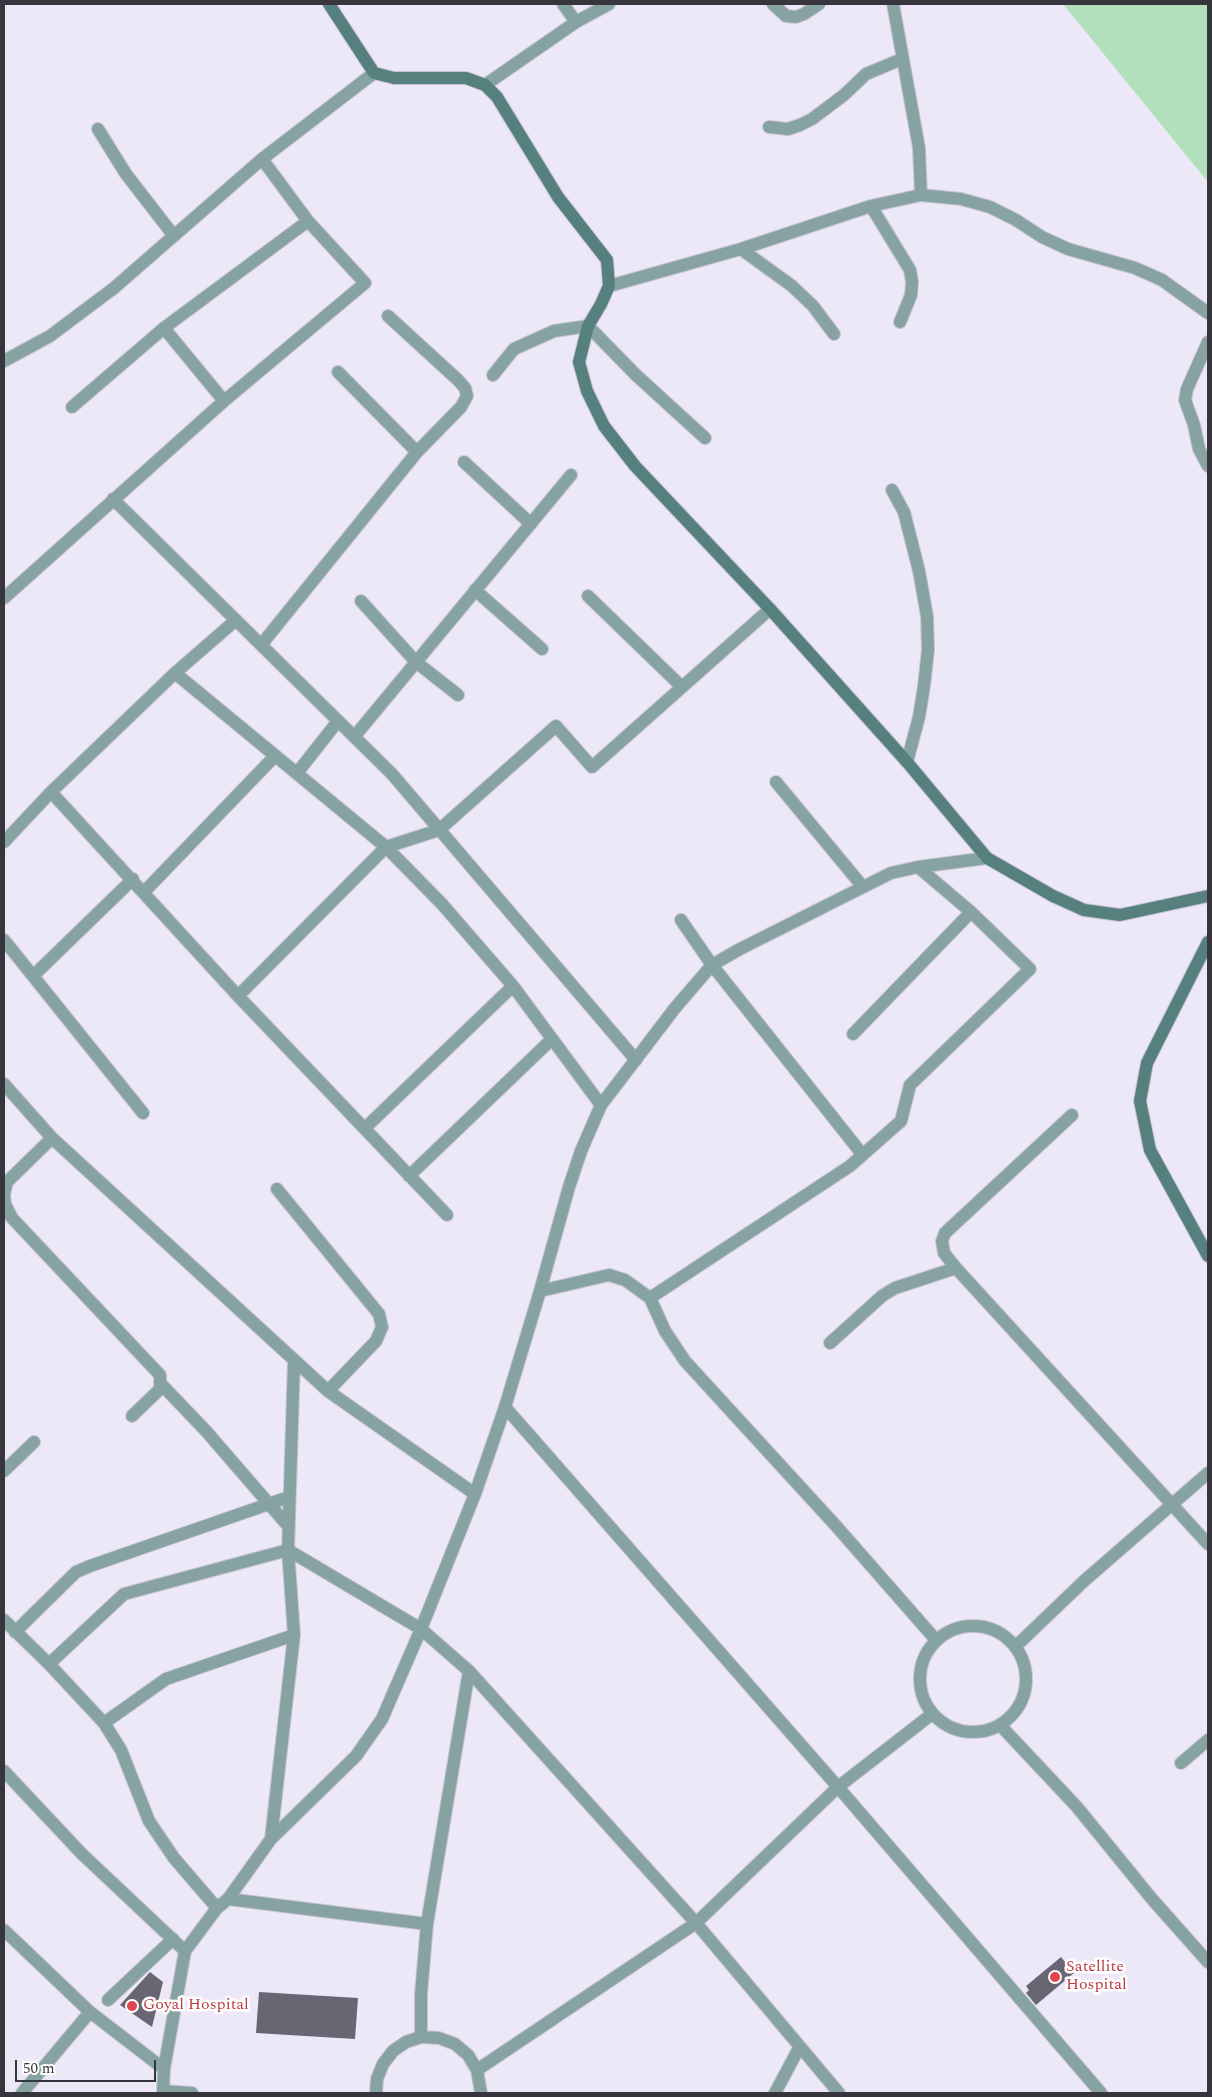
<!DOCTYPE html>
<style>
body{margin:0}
#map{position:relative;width:1212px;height:2097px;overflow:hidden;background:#ece8f8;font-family:Spectral,serif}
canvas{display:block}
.frame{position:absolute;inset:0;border:5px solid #37363c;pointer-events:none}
.scale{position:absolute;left:15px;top:2060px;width:141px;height:22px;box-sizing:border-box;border:2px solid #37363c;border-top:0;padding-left:6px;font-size:15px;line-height:18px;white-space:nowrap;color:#37363c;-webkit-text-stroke:4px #fff;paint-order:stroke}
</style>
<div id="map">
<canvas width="1212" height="2097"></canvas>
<div class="frame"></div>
<div class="scale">50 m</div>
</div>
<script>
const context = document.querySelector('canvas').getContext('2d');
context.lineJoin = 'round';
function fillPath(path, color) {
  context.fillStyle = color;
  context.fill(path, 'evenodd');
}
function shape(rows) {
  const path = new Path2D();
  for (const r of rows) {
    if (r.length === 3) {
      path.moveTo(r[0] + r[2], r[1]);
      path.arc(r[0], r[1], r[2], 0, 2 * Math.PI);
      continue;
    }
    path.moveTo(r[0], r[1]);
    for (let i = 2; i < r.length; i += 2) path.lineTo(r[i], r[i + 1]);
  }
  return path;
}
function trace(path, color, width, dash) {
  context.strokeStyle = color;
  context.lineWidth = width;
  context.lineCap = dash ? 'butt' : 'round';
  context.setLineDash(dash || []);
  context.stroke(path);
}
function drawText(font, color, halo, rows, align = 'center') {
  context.font = font + ' Spectral,serif';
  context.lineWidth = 5;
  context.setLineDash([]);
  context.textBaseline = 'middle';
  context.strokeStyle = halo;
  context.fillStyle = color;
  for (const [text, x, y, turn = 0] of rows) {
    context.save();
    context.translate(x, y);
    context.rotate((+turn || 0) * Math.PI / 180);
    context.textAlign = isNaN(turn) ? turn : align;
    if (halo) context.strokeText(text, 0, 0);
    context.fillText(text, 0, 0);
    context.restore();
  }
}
const green = shape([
 [1063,4,1208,4,1208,182]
]);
const building = shape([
 [1061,1957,1074,1973,1036,2005,1026,1993,1029,1990,1026,1986],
 [150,1972,163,1982,152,2027,120,2005],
 [259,1992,358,1998,355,2039,256,2033]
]);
const street = shape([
 [563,4,576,22],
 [773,4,786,16,796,17,804,14,819,4],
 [893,4,919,148,921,195],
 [485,85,576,22,609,4],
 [769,127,788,129,800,125,812,119,844,95,866,74,902,59],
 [98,129,126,174,174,236],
 [871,206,910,270,912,282,911,295,900,322],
 [741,249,792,286,813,306,834,334],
 [609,286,741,249,871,206,921,195,961,199,990,207,1016,220,1042,237,1068,249,1135,268,1162,280,1208,313],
 [164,328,224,401],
 [1208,342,1187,389,1185,400,1194,425,1199,449,1208,466],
 [4,361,50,336,114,288,262,159,374,73],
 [338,372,417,452],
 [493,375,514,349,554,331,588,326,636,375,705,438],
 [72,407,164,328,308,221],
 [464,462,531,524],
 [892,490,904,512,919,571,927,616,928,650,924,686,919,717,907,762],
 [113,499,392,774,636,1060],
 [475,590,542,649],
 [588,596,682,687],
 [4,598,224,401,365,283,308,221,262,159],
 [361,601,416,662,458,695],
 [261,645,417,452,461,407,467,396,465,388,458,380,388,316],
 [175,673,386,847,442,904,513,986,601,1105],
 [354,737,571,475],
 [297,773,338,721],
 [776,782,863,887],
 [51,792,238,996,447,1215],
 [4,842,51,792,175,673,236,620],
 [144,892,275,756],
 [681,920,712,965,862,1154],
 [4,940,143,1113],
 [33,976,133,879],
 [238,996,386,847,439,830,556,726,592,767,770,609],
 [853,1034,971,912],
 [4,1084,52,1138,328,1391,475,1494],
 [1072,1115,945,1233,942,1241,944,1253,956,1268,1208,1544],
 [365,1128,513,986],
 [52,1138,7,1182,4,1194,5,1204,12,1218,160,1375,160,1389,132,1416],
 [409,1176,552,1039],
 [277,1189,379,1314,382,1327,376,1341,328,1391],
 [540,1291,609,1275,625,1280,650,1298,665,1331,685,1361,837,1527,936,1640],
 [650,1298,850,1166,901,1121,910,1085,1030,969,971,912,918,867],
 [830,1343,882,1296,895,1288,956,1268],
 [161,1384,206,1431,289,1527],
 [505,1407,838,1787,1101,2093],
 [4,1471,34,1442],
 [4,1620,49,1664,104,1723,121,1750,149,1821,174,1858,217,1908],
 [973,1679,53],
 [15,1632,76,1572,90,1566,289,1497],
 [1015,1647,1084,1581,1208,1473],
 [49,1664,124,1594,288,1550,421,1629,469,1671,696,1923,839,2093],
 [104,1723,166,1679,294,1635],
 [1000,1725,1077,1807,1152,1899,1208,1962],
 [1181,1763,1208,1740],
 [4,1771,82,1854,185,1951],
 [271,1839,294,1635,288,1550,294,1361],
 [228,1899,271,1839,356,1756,382,1719,421,1629,475,1494,505,1407,540,1291,569,1187,581,1151,601,1105,675,1008,712,965,740,949,891,873,918,867,987,858],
 [4,1930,90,2012,164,2069],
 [108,2000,173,1939],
 [421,2037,421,1994,427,1924,469,1671],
 [477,2070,696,1923,838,1787,932,1714],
 [163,2091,192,2093],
 [22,2093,90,2012],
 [163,2093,164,2069,185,1951,217,1908,228,1899,427,1924],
 [376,2093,377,2079,383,2064,393,2051,406,2042,421,2037,439,2038,455,2044,468,2055,477,2070,481,2093],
 [775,2093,799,2048]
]);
const secondary = shape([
 [329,4,374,73,394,78,466,78,485,85,497,97,558,197,607,260,609,286,601,304,588,326,579,362,587,391,604,426,635,466,770,609,907,762,987,858,1053,896,1084,910,1120,915,1208,896],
 [1208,942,1147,1063,1140,1101,1150,1150,1208,1256]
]);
const markers = [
 [1055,1977,6,"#e0444e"],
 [132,2006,6,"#e0444e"]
];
const healthNames = [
 ["Satellite",1066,1968],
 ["Hospital",1066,1986],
 ["Goyal Hospital",143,2006]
];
fillPath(green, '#b2e0bd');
fillPath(building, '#696673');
trace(street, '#c8c4d2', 14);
trace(secondary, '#c8c4d2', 14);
trace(street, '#87a3a1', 12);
trace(secondary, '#56807e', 12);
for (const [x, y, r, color] of markers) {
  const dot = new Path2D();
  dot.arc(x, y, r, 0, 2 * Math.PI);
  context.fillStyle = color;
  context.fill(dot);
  trace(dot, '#fff', 2);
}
drawText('16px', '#be3a42', '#fff', healthNames, 'left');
</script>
